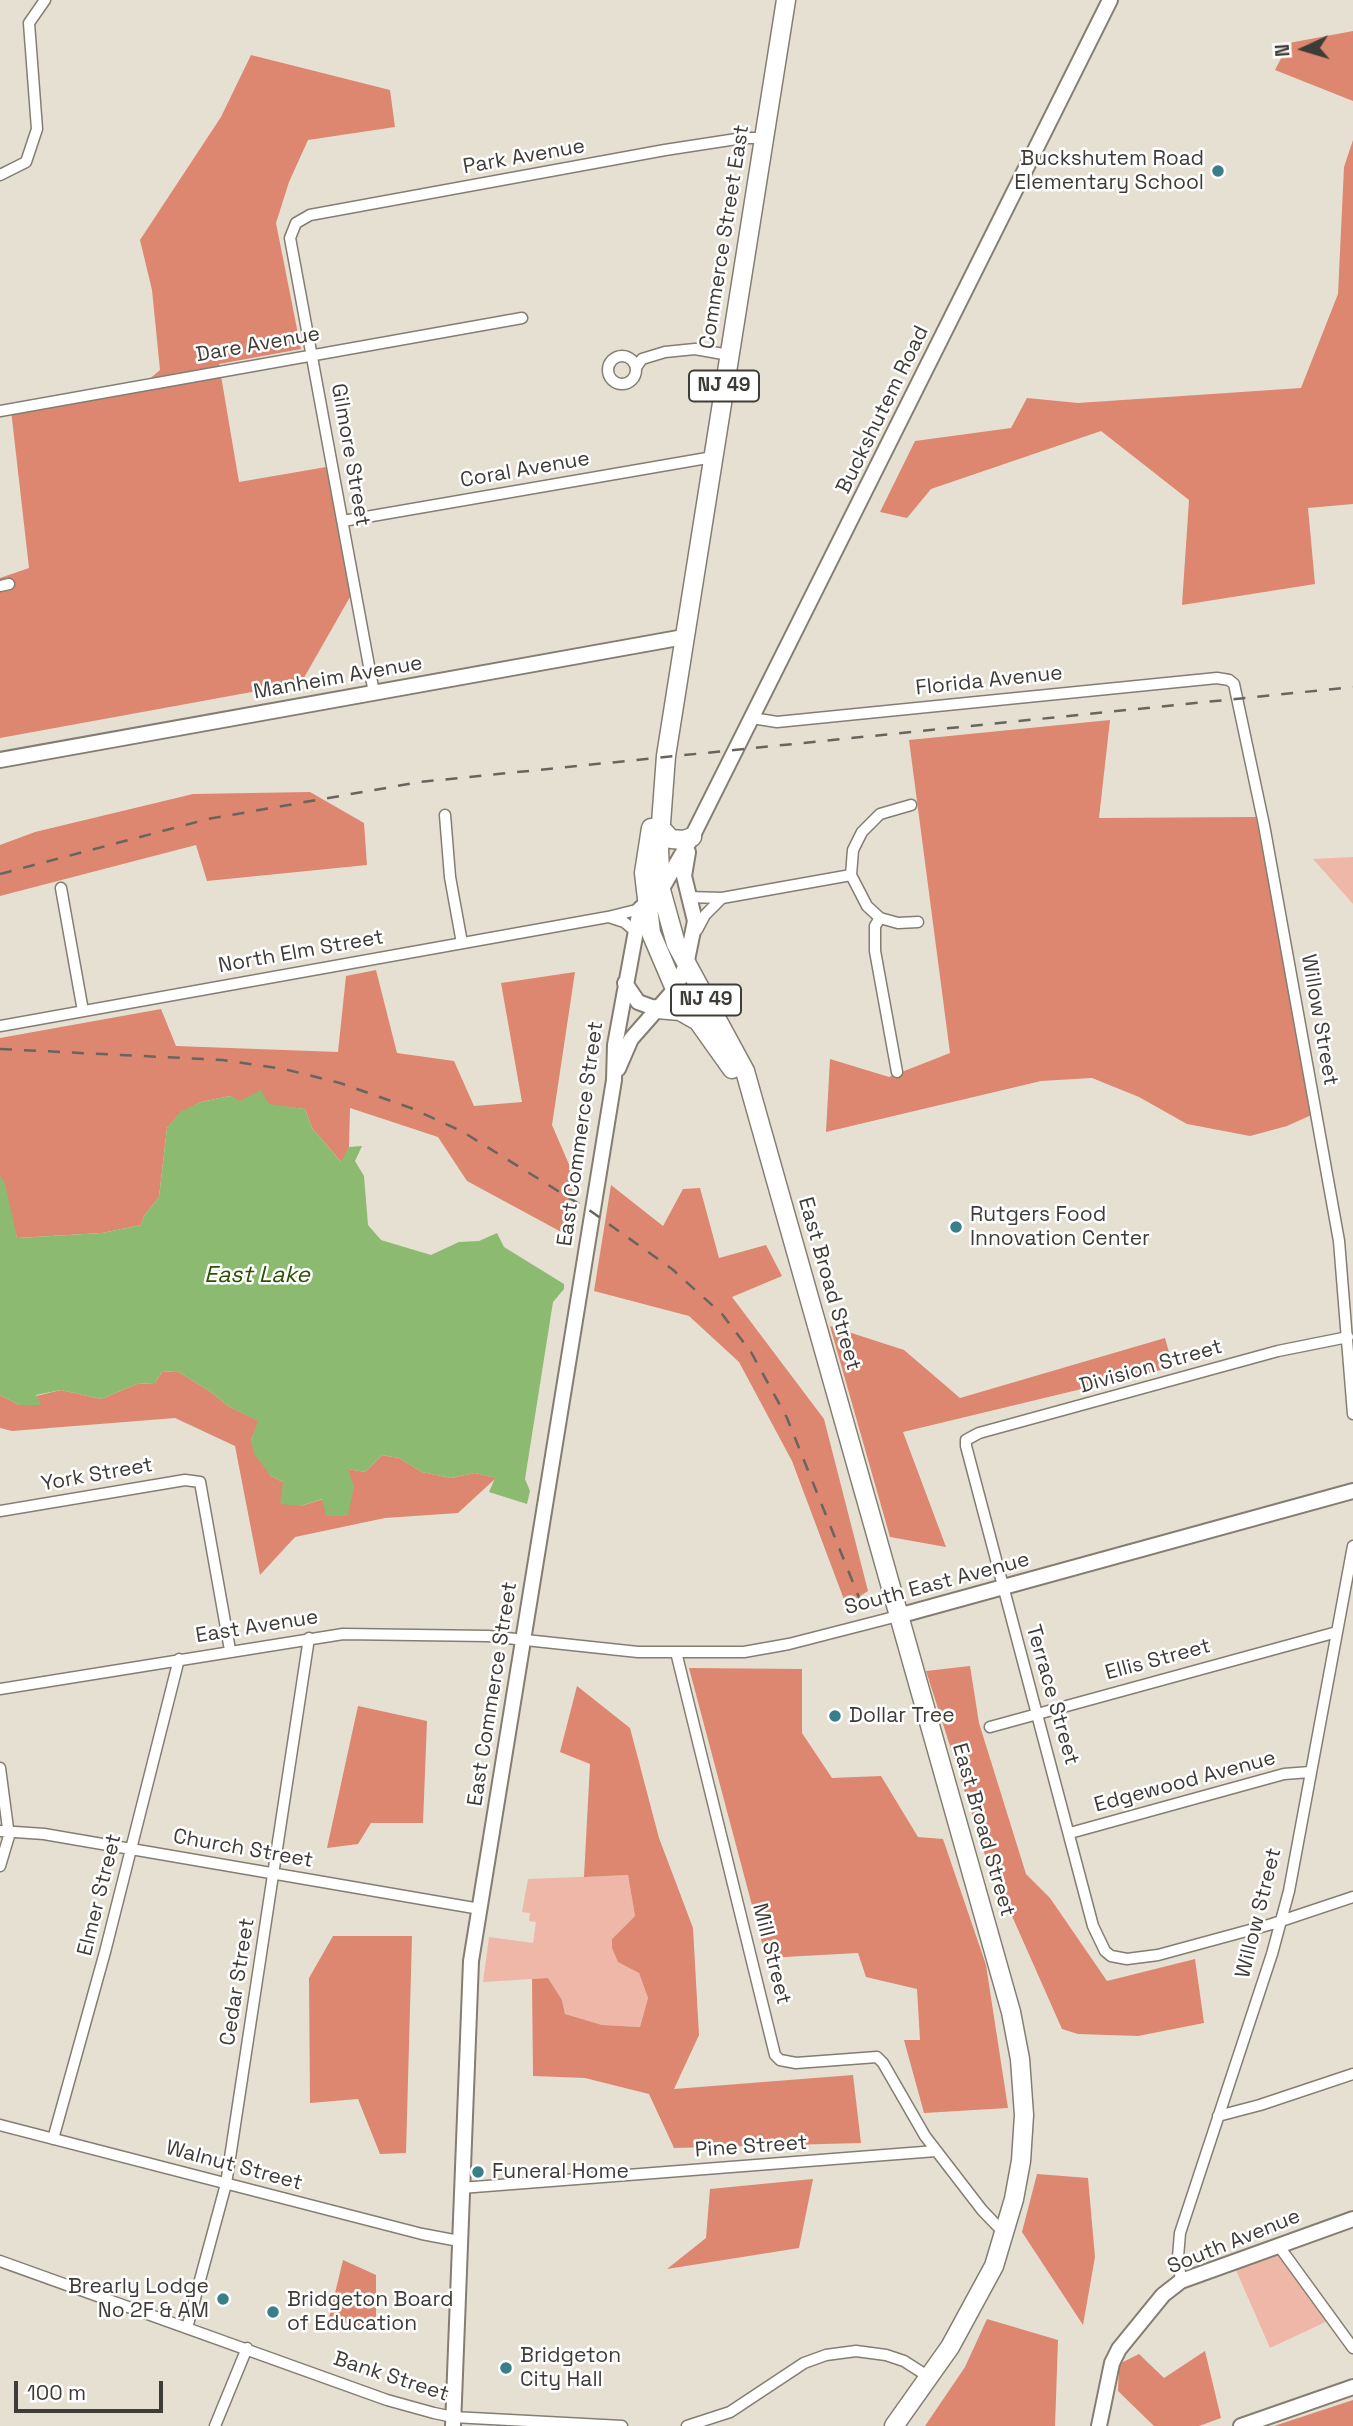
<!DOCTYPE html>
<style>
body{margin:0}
#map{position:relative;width:1353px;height:2426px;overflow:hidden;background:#e6e0d3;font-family:"Space Grotesk",sans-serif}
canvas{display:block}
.north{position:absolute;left:1269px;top:14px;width:70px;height:70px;-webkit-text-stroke:5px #fff;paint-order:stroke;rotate:266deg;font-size:19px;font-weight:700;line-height:28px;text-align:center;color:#3e3c36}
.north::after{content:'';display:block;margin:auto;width:24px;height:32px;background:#3e3c36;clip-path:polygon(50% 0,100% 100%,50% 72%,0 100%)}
.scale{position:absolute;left:14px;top:2381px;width:149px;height:32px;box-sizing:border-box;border:4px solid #3e3c36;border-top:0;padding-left:9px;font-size:21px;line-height:24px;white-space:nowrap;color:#3e3c36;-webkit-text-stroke:5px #fff;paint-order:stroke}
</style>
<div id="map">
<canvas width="1353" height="2426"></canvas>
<div class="north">N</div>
<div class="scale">100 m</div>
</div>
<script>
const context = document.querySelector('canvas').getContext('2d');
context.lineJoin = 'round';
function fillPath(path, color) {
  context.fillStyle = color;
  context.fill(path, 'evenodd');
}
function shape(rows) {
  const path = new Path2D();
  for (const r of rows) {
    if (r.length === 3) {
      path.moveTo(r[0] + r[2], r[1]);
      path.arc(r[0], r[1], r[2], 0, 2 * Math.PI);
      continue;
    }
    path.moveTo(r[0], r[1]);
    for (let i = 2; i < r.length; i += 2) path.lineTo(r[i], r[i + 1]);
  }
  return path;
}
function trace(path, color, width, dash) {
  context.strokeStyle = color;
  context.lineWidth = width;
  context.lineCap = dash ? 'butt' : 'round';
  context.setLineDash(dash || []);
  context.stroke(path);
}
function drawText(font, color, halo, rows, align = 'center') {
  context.font = font + ' "Space Grotesk",sans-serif';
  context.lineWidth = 5;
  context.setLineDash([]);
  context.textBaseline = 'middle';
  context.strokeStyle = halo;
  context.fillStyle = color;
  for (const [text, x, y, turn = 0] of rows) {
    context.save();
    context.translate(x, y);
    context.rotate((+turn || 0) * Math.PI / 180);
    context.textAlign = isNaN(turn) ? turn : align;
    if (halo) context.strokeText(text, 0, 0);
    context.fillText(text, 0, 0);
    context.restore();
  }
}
const green = shape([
 [1353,857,1353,904,1313,859],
 [628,1875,635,1916,612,1939,618,1961,639,1973,648,1998,640,2027,602,2025,565,2014,562,2000,548,1978,483,1982,489,1937,533,1943,536,1922,529,1921,530,1913,522,1912,528,1879],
 [1278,2245,1332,2319,1270,2348,1232,2261]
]);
const forest = shape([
 [1353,31,1353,101,1275,70,1289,43],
 [251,55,390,90,395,127,308,140,289,182,276,223,301,349,219,364,239,482,332,466,354,590,301,683,0,738,0,578,29,568,11,410,139,388,160,370,152,290,140,240,221,117],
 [1353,140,1353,504,1308,508,1315,584,1182,605,1189,500,1101,431,931,489,907,518,880,512,915,441,1011,428,1027,398,1078,403,1301,388,1338,294,1344,167],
 [1110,720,1099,818,1256,817,1316,1113,1287,1126,1250,1136,1187,1124,1139,1097,1092,1078,1041,1081,826,1132,830,1059,889,1077,950,1053,909,740],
 [310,792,364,823,367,865,207,881,196,845,0,896,0,845,35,832,193,794],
 [376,970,397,1053,454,1061,474,1106,522,1102,501,983,575,972,552,1125,574,1176,565,1234,467,1181,438,1137,350,1108,349,1147,342,1163,312,1128,305,1109,240,1102,230,1096,201,1102,180,1113,167,1128,159,1197,144,1216,141,1225,102,1233,17,1238,0,1176,0,1038,161,1009,176,1046,338,1052,346,976],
 [611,1185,663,1226,683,1189,700,1188,719,1258,766,1245,782,1276,732,1297,824,1419,868,1591,846,1605,792,1461,739,1362,689,1316,594,1291],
 [830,1326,904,1350,960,1398,1165,1338,1173,1367,903,1432,946,1547,890,1537],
 [177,1371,211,1392,228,1406,259,1421,251,1440,271,1476,283,1482,301,1506,323,1499,348,1469,365,1472,382,1455,399,1458,422,1472,451,1478,475,1473,496,1478,458,1513,385,1518,295,1537,260,1575,235,1446,175,1418,12,1431,0,1428,0,1395,19,1405,40,1404,36,1396,61,1390,101,1399,137,1384,155,1383,162,1372],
 [970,1666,979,1723,1026,1874,1050,1898,1107,1981,1195,1959,1204,2023,1138,2036,1078,2034,1062,2029,985,1855,926,1671],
 [689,1668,802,1669,802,1733,832,1778,881,1776,918,1837,943,1839,986,1965,1008,2108,924,2113,904,2040,920,2040,917,1989,866,1977,858,1953,766,1958],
 [577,1686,630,1728,659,1838,693,1928,699,2035,674,2089,853,2075,861,2143,674,2148,649,2094,585,2078,533,2076,532,1979,548,1978,562,2000,565,2014,602,2025,640,2027,648,1998,639,1973,618,1962,612,1948,612,1939,635,1916,628,1875,584,1877,590,1764,560,1752],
 [358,1706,427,1721,423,1823,371,1823,358,1844,327,1848],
 [333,1936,412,1936,406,2153,380,2154,358,2099,310,2103,309,1978],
 [1037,2174,1088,2178,1095,2257,1083,2325,1022,2232],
 [813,2179,799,2248,667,2269,706,2238,710,2189],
 [343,2260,376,2275,376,2332,329,2318],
 [987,2319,1058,2340,1055,2426,925,2426,965,2367],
 [1205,2351,1221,2418,1199,2426,1154,2426,1118,2391,1119,2364,1139,2354,1164,2378],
 [1353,2400,1353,2426,1274,2426]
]);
const water = shape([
 [261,1090,269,1104,305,1109,312,1128,341,1162,349,1147,362,1146,355,1161,364,1176,368,1225,381,1240,431,1255,459,1242,479,1241,497,1233,504,1247,564,1284,564,1289,553,1302,525,1479,530,1491,527,1504,489,1492,495,1478,475,1473,451,1478,422,1472,399,1458,382,1455,365,1472,348,1469,354,1487,348,1516,326,1516,322,1499,301,1506,280,1504,283,1482,271,1476,254,1454,251,1440,258,1421,228,1406,211,1392,177,1371,162,1372,155,1383,137,1384,101,1399,61,1390,36,1395,41,1405,19,1405,0,1395,0,1176,5,1183,17,1238,102,1233,141,1225,144,1216,159,1197,167,1128,180,1112,201,1102,230,1096,240,1101]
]);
const street = shape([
 [0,175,26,162,37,129,29,23,45,0],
 [622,370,14],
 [637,366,642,359,665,352,695,349,729,355],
 [0,411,522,318],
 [343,521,713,457],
 [0,586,9,584],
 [374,693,290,238,296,223,310,215,665,150,743,138,764,138],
 [752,718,777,722,1217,678,1229,680,1234,684,1264,825,1339,1241,1353,1414],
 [911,805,880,814,862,832,853,850,851,875,867,906,880,918,898,923,918,922],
 [445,815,450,877,462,943],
 [61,888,83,1011],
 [688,897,722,898,851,875],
 [609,917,624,922,635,931],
 [880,918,875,926,875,951,897,1072],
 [697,930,705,915,722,898],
 [0,1026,608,917,640,909],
 [1348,1337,1278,1351,979,1433,966,1440,966,1446,1093,1926,1105,1951,1111,1956,1127,1959,1158,1955,1272,1924,1353,1897],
 [0,1511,185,1480,200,1482,230,1650],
 [676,1652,775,2055,780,2060,796,2063,877,2057,883,2063,925,2136,982,2210,1004,2233],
 [0,1689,343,1634,488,1636,638,1652,744,1652,789,1644,898,1616],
 [990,1727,1337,1632],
 [0,1768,9,1836,0,1866],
 [0,1831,44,1834,480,1909],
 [1070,1833,1284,1774,1310,1772],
 [1218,2116,1260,2105,1353,2074],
 [0,2125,422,2234,459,2241],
 [53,2139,105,1952,179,1659],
 [461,2188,936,2151],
 [1278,2245,1353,2348],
 [0,2261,387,2400,434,2413,453,2417,622,2426],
 [1181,2281,1178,2257,1180,2233,1272,1954,1289,1891,1353,1546],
 [187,2328,226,2184,309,1638],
 [215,2426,247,2348],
 [687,2426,730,2412,804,2363,826,2355,856,2351,886,2355,904,2361,929,2377]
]);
const secondary = shape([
 [0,760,684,637],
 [625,983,638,1002,657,1009],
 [618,1069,631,1039,675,989,686,965,695,921,684,876,688,852],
 [898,1616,1353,1491],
 [453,2426,471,1961,614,1080,615,1045,640,909,661,890,692,837,1110,0],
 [1099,2426,1112,2363,1119,2349,1163,2295,1181,2281,1353,2219],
 [1241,2426,1353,2387]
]);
const highway = shape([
 [786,0,666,756,659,850,661,890,676,944,745,1071,1011,2012,1020,2059,1024,2115,1021,2161,1014,2199,994,2266,950,2347,894,2426],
 [659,826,671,839,684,840,692,837],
 [651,828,644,873,651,933,675,989,732,1069],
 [657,1009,680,1011,694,1019]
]);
const rail = shape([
 [0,874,208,819,420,782,1353,687],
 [0,1049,223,1060,284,1069,340,1083,411,1108,463,1132,592,1212,672,1269,722,1314,751,1352,787,1418,860,1600]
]);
const markers = [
 [1218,171,7,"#397f8a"],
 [956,1227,7,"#397f8a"],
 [835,1716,7,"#397f8a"],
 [478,2172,7,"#397f8a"],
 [223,2299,7,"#397f8a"],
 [273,2312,7,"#397f8a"],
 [506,2368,7,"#397f8a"]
];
const shields = [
 [724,386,70],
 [706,1000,70]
];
const shieldNames = [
 ["NJ 49",724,386],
 ["NJ 49",706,1000]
];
const streetNames = [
 ["Park Avenue",524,157,-10],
 ["Commerce Street East",725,237,-81],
 ["Dare Avenue",258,345,-10],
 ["Buckshutem Road",883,410,-64],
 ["Gilmore Street",350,455,80],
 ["Coral Avenue",525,470,-10],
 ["Manheim Avenue",338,678,-10],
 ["Florida Avenue",989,681,-6],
 ["North Elm Street",301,952,-10],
 ["Willow Street",1319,1020,80],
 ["East Commerce Street",581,1134,-82],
 ["East Broad Street",829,1284,74],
 ["Division Street",1151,1367,-16],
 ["York Street",97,1475,-10],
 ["South East Avenue",937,1584,-15],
 ["East Avenue",257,1627,-9],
 ["Ellis Street",1158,1660,-15],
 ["East Commerce Street",493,1694,-81],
 ["Terrace Street",1052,1695,74],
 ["Edgewood Avenue",1185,1782,-15],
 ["East Broad Street",983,1830,74],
 ["Church Street",243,1849,10],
 ["Elmer Street",100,1895,-76],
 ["Willow Street",1259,1913,-76],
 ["Mill Street",771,1954,76],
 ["Cedar Street",238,1982,-81],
 ["Pine Street",751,2147,-4],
 ["Walnut Street",234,2166,15],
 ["South Avenue",1234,2242,-22],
 ["Bank Street",391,2377,18]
];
const poiNames = [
 ["Buckshutem Road",1204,159,"right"],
 ["Elementary School",1204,183,"right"],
 ["Rutgers Food",970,1215],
 ["Innovation Center",970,1239],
 ["Dollar Tree",849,1716],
 ["Funeral Home",492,2172],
 ["Brearly Lodge",209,2287,"right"],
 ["No 2F & AM",209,2311,"right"],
 ["Bridgeton Board",287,2300],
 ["of Education",287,2324],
 ["Bridgeton",520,2356],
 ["City Hall",520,2380]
];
const waterNames = [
 ["East Lake",257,1276]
];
fillPath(green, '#efb7a8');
fillPath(forest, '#dd8670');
fillPath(water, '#8cba71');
trace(street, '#847e72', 13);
trace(secondary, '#847e72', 18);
trace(highway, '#847e72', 21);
trace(street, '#fff', 10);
trace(secondary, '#fff', 14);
trace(highway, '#fff', 18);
trace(rail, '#68655e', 2.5, [12, 12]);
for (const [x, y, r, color] of markers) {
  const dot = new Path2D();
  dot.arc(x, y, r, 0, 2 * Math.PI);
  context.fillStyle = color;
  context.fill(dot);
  trace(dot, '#fff', 2.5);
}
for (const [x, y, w] of shields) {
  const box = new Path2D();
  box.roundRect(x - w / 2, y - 15.5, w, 31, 5);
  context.fillStyle = '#fff';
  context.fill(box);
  trace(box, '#3e3c36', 2);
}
drawText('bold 19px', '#3e3c36', null, shieldNames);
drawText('21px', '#3e3c36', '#fff', streetNames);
drawText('21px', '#3e3c36', '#fff', poiNames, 'left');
drawText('italic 23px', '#295201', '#fff', waterNames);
</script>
